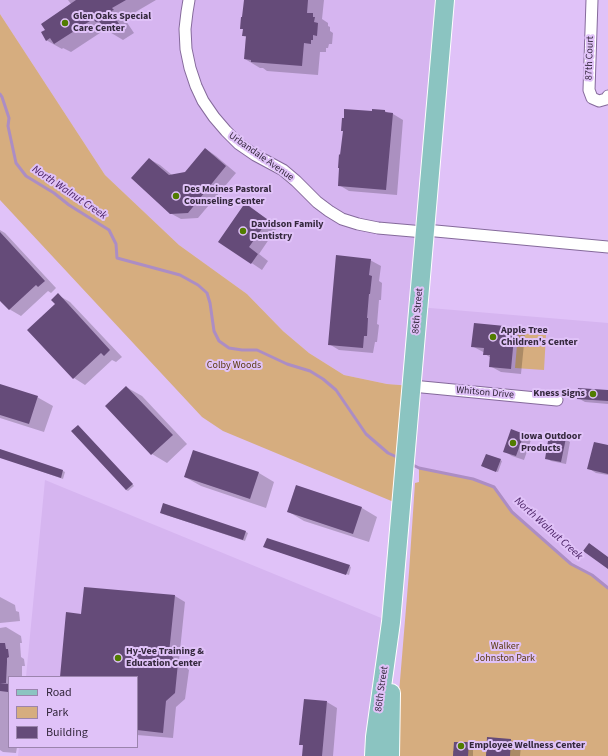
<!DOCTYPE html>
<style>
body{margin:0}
#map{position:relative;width:608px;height:756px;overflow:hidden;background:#e0c2f8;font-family:"Source Sans 3",sans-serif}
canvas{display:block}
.legend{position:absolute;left:8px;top:676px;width:130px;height:72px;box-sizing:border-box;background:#e0c2f8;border:1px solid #9b84ad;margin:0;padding:5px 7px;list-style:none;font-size:12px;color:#34283d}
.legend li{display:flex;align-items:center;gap:8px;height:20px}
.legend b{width:20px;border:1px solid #9b84ad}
</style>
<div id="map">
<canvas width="608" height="756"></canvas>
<ul class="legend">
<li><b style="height:5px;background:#8bc4c1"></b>Road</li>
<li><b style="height:11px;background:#d6ad7f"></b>Park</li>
<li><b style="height:11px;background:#654b79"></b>Building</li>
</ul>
</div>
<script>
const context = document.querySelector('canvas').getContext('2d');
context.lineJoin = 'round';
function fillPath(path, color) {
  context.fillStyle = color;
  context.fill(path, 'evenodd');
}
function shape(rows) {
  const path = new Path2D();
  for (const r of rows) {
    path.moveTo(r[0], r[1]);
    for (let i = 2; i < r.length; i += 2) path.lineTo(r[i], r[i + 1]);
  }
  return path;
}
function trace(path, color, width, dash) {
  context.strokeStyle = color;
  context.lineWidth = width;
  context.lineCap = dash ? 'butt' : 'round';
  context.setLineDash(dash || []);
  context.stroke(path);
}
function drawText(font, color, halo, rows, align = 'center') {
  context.font = font + ' "Source Sans 3",sans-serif';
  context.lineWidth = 4;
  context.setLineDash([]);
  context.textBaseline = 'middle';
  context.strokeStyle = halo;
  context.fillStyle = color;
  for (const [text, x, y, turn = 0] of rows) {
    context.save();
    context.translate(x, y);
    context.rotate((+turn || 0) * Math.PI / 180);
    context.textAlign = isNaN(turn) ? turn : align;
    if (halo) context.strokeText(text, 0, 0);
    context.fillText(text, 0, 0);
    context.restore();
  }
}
const built = shape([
 [0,0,445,0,418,307,608,323,608,588,592,575,571,564,512,512,494,487,450,475,419,468,405,460,411,386,387,384,344,375,309,353,283,331,247,294,179,245,105,175,0,14],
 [45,480,391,622,374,756,18,756,19,747,137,747,137,677,26,677]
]);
const green = shape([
 [0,14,105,175,179,245,247,294,283,331,309,353,344,375,387,384,412,386,401,505,223,431,202,417,0,200],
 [518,333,546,335,544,370,515,368],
 [419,468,473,479,494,487,512,512,571,564,592,575,608,588,608,756,395,756,397,717,409,572,415,483,419,482]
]);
const shadow = shape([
 [68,0,156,0,127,17,128,19,126,21,134,33,123,40,108,31,106,29,71,52,63,48,62,49,46,40,46,30,71,4],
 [245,0,324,0,322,19,328,23,328,26,330,27,330,31,333,33,332,44,329,44,328,48,326,48,326,52,320,52,318,75,267,71,263,68,260,68,245,59,246,37,243,36,244,30,241,28],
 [373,110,385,111,388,113,393,114,403,120,397,195,349,191,339,185],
 [206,149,216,156,236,173,198,218,181,219,170,213,149,159,160,165,172,175,185,173],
 [255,211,278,226,259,254,268,261,262,270,219,241],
 [0,230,5,233,56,288,51,293,48,291,21,316,9,309,0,300],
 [370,260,381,266,379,281,382,283,381,300,379,300,377,324,379,325,377,342,375,342,373,353,339,350,329,344],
 [58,295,70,302,122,357,116,362,112,360,85,385,74,378,57,304],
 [514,328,525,334,521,374,501,372,490,366,491,358,485,354,485,353,472,346],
 [0,385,37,397,53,406,44,432,0,418],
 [126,387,142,396,187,444,167,463,152,454,106,406],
 [608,391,608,404,585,402,578,398],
 [80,428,134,486,128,491,126,490],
 [524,435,531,440,524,460,512,456,504,451],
 [565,439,570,442,566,464,551,461,546,458],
 [608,446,608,475,596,473,588,468],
 [0,450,63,471,65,472,63,479,0,457],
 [500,460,502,461,498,472,484,467],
 [259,473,274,482,266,508,201,486,185,477],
 [362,508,377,517,369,542,304,521,289,512],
 [163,514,246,532,248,533,245,541],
 [267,548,349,566,351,567,349,575],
 [175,596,185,602,179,660,189,670,185,699,176,707,173,738,137,735,137,677,61,677,82,615],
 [0,597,15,605,16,611,19,612,20,621,0,623],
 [6,627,21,636,22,643,20,643,21,657,24,659,25,666,22,666,22,677,9,677,9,747,17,747,16,753,3,752,0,750,0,628],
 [327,702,337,708,333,756,303,756,304,746,300,744],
 [511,740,521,746,520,756,487,756],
 [468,743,473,746,473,756,453,756,453,751,455,751]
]);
const stream = shape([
 [0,94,2,97,9,118,8,126,16,163,26,176,54,193,69,205,109,230,116,244,117,258,180,275,198,285,207,293,210,303,214,331,219,341,229,348,242,350,257,350,287,364,310,371,323,379,336,390,366,434,388,453,399,458],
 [411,464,419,468,473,479,494,487,512,512,571,564,592,575,608,588]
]);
const building = shape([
 [76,0,126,0,112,8,114,10,111,11,119,24,107,32,99,21,96,22,93,19,54,44,50,38,46,41,41,32,45,30,41,24],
 [244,0,308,0,307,13,313,13,313,17,315,17,314,22,318,23,317,36,313,35,313,40,311,40,311,44,304,43,302,66,251,62,251,60,244,59,246,36,242,36,243,29,240,29,241,17,242,17],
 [344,109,372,111,372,109,385,110,385,112,393,113,386,190,338,186,339,168,338,168,339,154,340,155,343,131,341,131,342,118,344,118],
 [205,148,226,166,188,213,170,214,131,178,149,158,169,175,185,172],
 [245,203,268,220,249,247,258,254,251,264,218,242],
 [0,232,45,281,38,287,36,285,9,310,0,301],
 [336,255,371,259,369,275,372,276,370,294,369,294,367,318,368,318,367,336,364,336,363,348,328,345],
 [58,293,110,350,104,356,101,353,73,379,27,330,55,304,51,300],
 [474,323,515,327,511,369,489,367,490,355,483,355,484,348,471,347],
 [0,384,38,396,29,424,0,415],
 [126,386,173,435,151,455,105,406],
 [578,388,608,390,608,401,577,399],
 [78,425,133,484,126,490,71,431],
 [511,429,524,434,516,456,503,452],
 [549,435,566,438,561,462,545,459],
 [594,442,608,445,608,474,587,469],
 [0,449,63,470,61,478,0,458],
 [193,450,259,472,250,499,184,477],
 [486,454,501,459,496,472,481,466],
 [296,485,362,507,353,534,287,512],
 [163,503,246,531,243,540,160,513],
 [267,538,350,565,346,575,263,547],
 [589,543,608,557,608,569,583,551],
 [84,587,175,595,169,653,178,663,175,693,166,701,163,733,137,730,137,677,60,677,66,612,81,614],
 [0,643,5,643,6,649,8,649,9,657,7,658,7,662,6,683,0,683],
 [0,683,9,684,8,692,0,691],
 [304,699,327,701,322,756,302,756,303,745,299,745],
 [487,737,511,739,510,756,486,756],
 [454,742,469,742,468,756,453,756]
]);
const minor = shape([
 [189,0,187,12,185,29,186,49,190,68,196,86,203,101,214,117,226,131,239,144,255,155,283,170,296,181,317,202,329,211,342,219,358,224,378,228,424,232],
 [592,0,589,90,592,98,599,101,606,99,608,96],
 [425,230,608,247],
 [412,386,557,400]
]);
const primary = shape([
 [374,756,375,737,391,622,445,0],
 [390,756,391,693]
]);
const markers = [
 [65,23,4,"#517c00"],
 [176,196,4,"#517c00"],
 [243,231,4,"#517c00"],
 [493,337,4,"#517c00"],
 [593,394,4,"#517c00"],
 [513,443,4,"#517c00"],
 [118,658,4,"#517c00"],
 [461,746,4,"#517c00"]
];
const poiNames = [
 ["Glen Oaks Special",73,17],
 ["Care Center",73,29],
 ["Des Moines Pastoral",184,190],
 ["Counseling Center",184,202],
 ["Davidson Family",251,225],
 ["Dentistry",251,237],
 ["Apple Tree",501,331],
 ["Children's Center",501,343],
 ["Kness Signs",585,394,"right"],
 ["Iowa Outdoor",521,437],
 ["Products",521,449],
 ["Hy-Vee Training &",126,652],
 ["Education Center",126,664],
 ["Employee Wellness Center",469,746]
];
const streetNames = [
 ["87th Court",590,58,-88],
 ["Urbandale Avenue",261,157,35],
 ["86th Street",418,311,-85],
 ["Whitson Drive",485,393,5],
 ["86th Street",382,689,-82]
];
const parkNames = [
 ["Colby Woods",234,366],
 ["Walker",505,647],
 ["Johnston Park",505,659]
];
const waterNames = [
 ["North Walnut Creek",69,193,34],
 ["North Walnut Creek",548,529,42]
];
fillPath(built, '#d6b5f0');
fillPath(green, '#d6ad7f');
fillPath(shadow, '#0003');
trace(stream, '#ac8dc4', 3);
fillPath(building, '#654b79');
trace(minor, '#856a9b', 13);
trace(primary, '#fff', 20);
trace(minor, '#fff', 11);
trace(primary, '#8bc4c1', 18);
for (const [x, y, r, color] of markers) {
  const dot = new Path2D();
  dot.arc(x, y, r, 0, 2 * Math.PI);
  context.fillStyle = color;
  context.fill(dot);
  trace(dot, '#e0c2f8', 1.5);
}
drawText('bold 10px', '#34283d', '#e0c2f8', poiNames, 'left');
drawText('10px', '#34283d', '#e0c2f8', streetNames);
drawText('10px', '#5b3c13', '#e0c2f8', parkNames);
drawText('italic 11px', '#4a2265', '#e0c2f8', waterNames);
</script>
